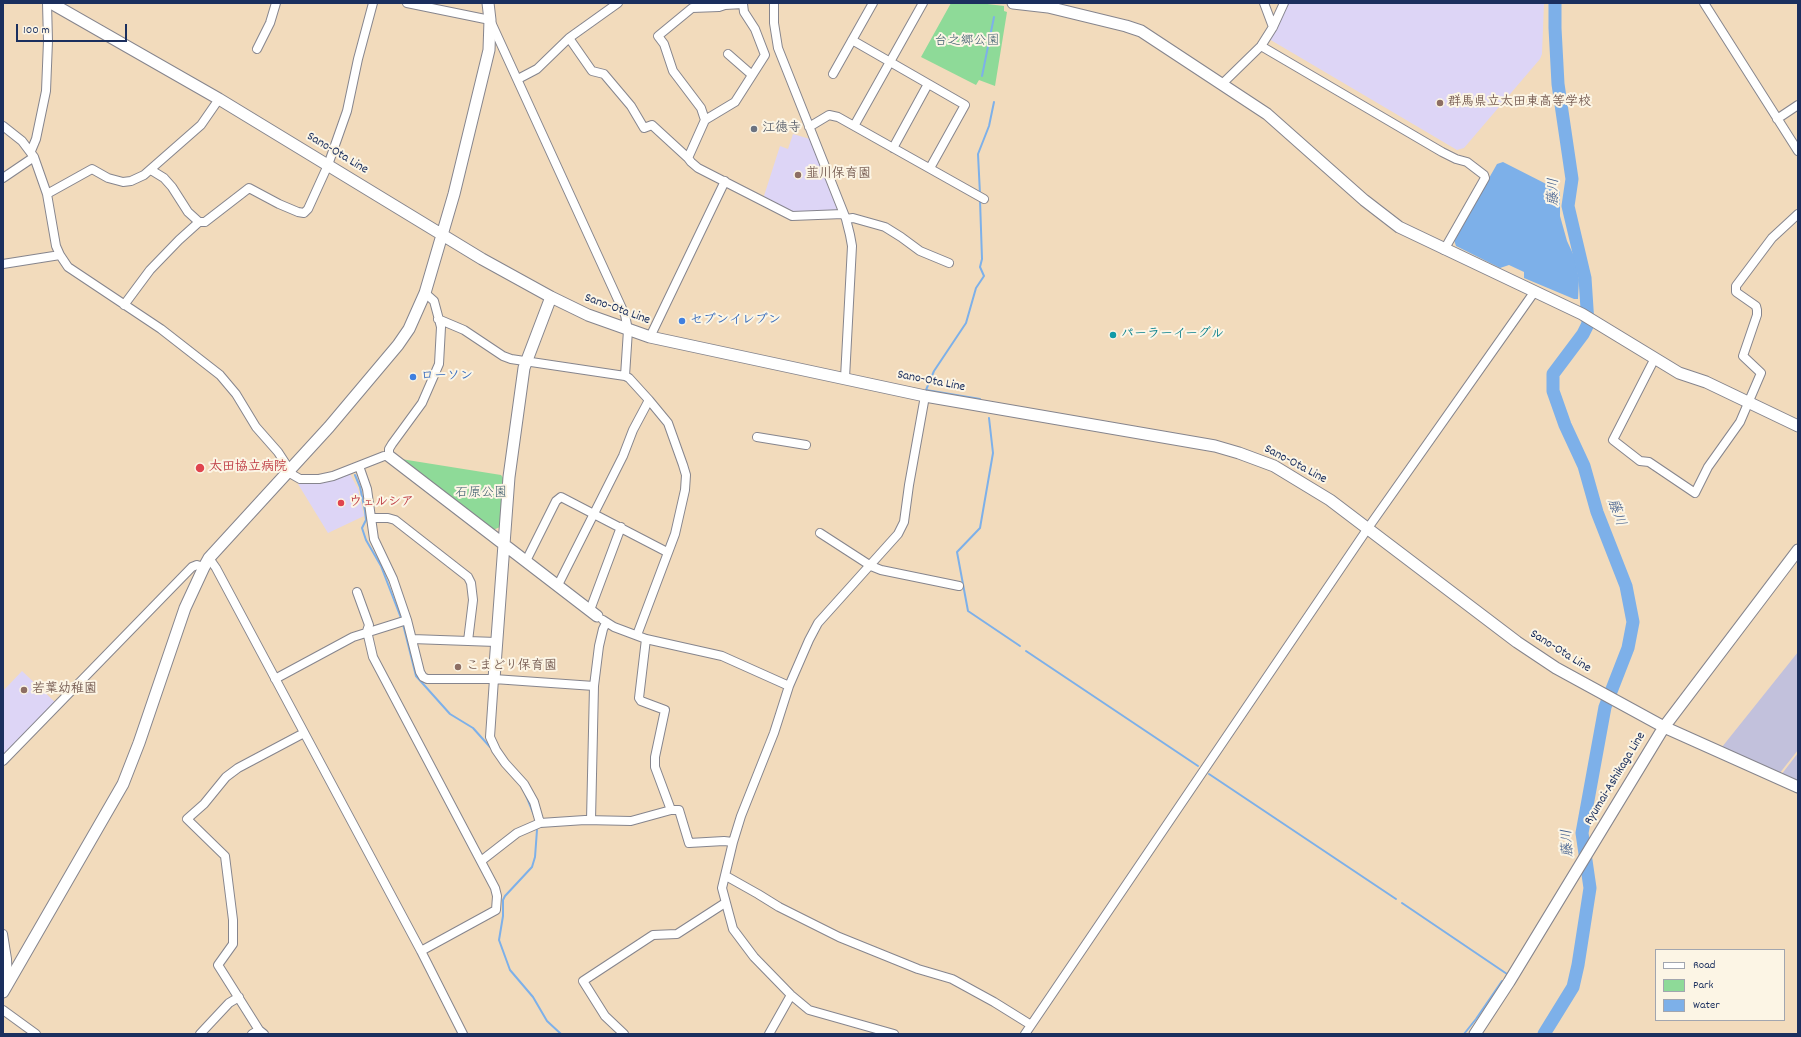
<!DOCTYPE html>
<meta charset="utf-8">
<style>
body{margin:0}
#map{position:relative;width:1801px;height:1037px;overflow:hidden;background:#f2dbbc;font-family:Dekko,sans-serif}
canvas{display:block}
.frame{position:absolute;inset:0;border:4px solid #1b2f5e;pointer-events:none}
.legend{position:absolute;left:1655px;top:949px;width:130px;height:72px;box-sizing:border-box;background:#fcf5e5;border:1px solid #a2a6af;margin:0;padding:5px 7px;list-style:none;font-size:12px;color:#1b2f5e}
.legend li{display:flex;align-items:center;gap:8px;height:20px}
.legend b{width:20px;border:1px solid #a2a6af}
.scale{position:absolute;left:16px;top:24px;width:111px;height:18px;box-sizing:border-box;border:2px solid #1b2f5e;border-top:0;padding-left:5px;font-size:12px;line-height:14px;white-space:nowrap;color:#1b2f5e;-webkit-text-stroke:3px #fcf5e5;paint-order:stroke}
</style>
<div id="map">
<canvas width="1801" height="1037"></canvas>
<div class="frame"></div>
<ul class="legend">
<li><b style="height:5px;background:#fff"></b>Road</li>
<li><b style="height:11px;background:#8eda98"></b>Park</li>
<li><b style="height:11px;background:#7db0e9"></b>Water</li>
</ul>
<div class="scale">100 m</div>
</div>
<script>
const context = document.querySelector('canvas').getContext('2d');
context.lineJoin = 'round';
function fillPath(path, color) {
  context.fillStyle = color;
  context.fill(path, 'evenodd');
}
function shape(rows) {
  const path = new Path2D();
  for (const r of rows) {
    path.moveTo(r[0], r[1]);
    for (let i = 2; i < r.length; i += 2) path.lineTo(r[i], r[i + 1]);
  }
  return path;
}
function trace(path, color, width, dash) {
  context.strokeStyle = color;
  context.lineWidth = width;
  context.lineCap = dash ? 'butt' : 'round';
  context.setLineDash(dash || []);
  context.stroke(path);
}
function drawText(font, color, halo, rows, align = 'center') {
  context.font = font + ' Dekko,"Klee One",sans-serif';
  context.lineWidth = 4;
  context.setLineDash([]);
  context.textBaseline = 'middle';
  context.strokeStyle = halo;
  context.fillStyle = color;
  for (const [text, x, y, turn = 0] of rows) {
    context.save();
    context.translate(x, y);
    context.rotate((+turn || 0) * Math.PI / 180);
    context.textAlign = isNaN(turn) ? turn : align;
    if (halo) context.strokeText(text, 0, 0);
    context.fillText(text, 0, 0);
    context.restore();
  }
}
const built = shape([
 [1286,3,1544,3,1542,54,1540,59,1464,148,1457,150,1269,39],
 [793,134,810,139,837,209,835,212,792,213,763,199,780,146,788,149],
 [350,474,358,489,364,516,328,533,298,484],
 [22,671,56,703,3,758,3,691]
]);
const industrial = shape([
 [1798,652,1798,750,1779,774,1722,747],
 [1798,753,1798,782,1781,775]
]);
const green = shape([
 [951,3,979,3,1004,6,1004,11,1007,12,995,86,979,80,976,85,921,57],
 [401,459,501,475,504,479,500,527,493,530]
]);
const water = shape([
 [1503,162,1560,191,1560,216,1567,241,1574,256,1579,279,1578,299,1574,299,1524,278,1524,272,1509,265,1500,268,1456,246,1454,240,1497,164]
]);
const stream = shape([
 [982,76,994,17],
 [980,194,978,154,989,126,994,102],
 [1574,269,1583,269],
 [1583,300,1588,302],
 [980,399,926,390,934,371,966,323,976,288,984,276,980,267,982,259,980,200],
 [989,418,993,453,980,528,957,552,968,611,1020,646],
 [355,475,360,487,365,511,366,520,362,528,366,540,381,566,401,618],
 [403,624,416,676,450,714,473,728,490,747],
 [1026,651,1198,766],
 [1209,774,1396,899],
 [525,793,534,815],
 [537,830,535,857,532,867,505,896,503,900,503,916,499,940,510,970,533,997,547,1021,561,1034],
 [1402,903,1507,974],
 [1464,1034,1476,1019,1502,981]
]);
const river = shape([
 [1544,1034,1573,987,1578,965,1590,888,1582,833,1605,707,1628,648,1633,622,1626,586,1597,512,1584,466,1565,425,1553,391,1553,374,1583,334,1588,324,1585,278,1568,206,1572,179,1558,84,1555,28,1555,3]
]);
const street = shape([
 [407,3,490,20,625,315,628,330,625,376],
 [774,3,774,23,778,48,846,219,850,235,852,246,845,378],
 [1264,3,1273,27],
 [1704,3,1798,151],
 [569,38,592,71,604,74,631,106,644,128,652,125,688,158],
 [852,40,965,105,930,168],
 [1261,46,1442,152,1456,159,1467,162,1484,175,1485,178,1444,250],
 [257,49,270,23,276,3],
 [728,54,752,75],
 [833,74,873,3],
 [518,79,537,69,569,38,618,3],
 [1222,84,1261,46,1273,27,1284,3],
 [1777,119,1798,105],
 [705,120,701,108,673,71,664,44,658,36,692,8,719,7,725,5,743,4,744,12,755,29,765,55,735,102,705,120,688,158,691,162,698,168,792,216,843,214],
 [3,126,22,141,34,157,47,194,56,246,60,255,68,267,161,329,220,375,236,394,256,427,278,452,293,475,300,479,319,479,333,476,384,456,389,456,389,449,392,444,422,403,439,364,441,327,434,301,425,293],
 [854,126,923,3],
 [809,127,829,115,838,117,984,199],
 [893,148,928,84],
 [31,151,36,139,46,91,48,41,47,3],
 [151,170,164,178,172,187,188,212,199,222],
 [3,178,34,157],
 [47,194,92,169,108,178,123,182,131,181,144,175,201,125,219,99],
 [846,219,853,218,885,227,901,237,920,251,949,263],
 [3,264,60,255],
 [124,305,150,270,179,240,199,222,205,222,249,188,279,204,298,212,304,213,308,209,328,165,347,111,358,59,373,3],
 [438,319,464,330,503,356,511,359,625,376,629,378,649,400,668,423,683,465,686,475,685,490,675,534,637,635],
 [650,337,725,181],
 [1655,358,1613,440,1640,461,1649,462,1695,493,1708,467,1740,422,1761,373,1743,356,1757,315,1757,310,1756,306,1736,292,1736,286,1772,238,1798,214],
 [757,437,806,445],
 [359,466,367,489,374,539,393,579,407,620,420,672,423,677,427,679,494,679,594,686,599,646,603,629,606,623],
 [372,518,388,518,395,520,468,577,471,583,473,600,468,641],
 [820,533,871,566,881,570,959,586],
 [209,558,216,568,421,951,463,1034],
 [526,561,556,501,561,497,667,552],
 [558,585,623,456,633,430,649,400],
 [357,592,369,625,367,631,373,657,495,888,497,896,496,910,421,951],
 [590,610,621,527],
 [603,620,614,627,646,639,722,656,789,686],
 [412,639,496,642],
 [646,639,639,698,641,701,665,710,655,757,655,767,671,810],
 [275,679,353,637,407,620],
 [494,679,490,737,496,750,505,763,524,784,534,802,540,823],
 [3,761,192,567,197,565,204,567],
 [591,820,594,686],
 [481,861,517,833,540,823,585,820,631,821,671,810,679,810,689,843,724,841,733,842],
 [726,876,758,894,779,907,839,937,918,969,952,979,994,1002,1031,1025],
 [3,934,7,959,8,982],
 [3,1010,36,1034],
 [259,1030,218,965,233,944,233,920,225,856,187,819,204,804,226,777,238,768,304,733],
 [200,1034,229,1003,239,997],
 [252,1034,259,1030,264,1034],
 [624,1034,605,1016,583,981,653,935,677,934,725,903],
 [769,1034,791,995],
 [894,1034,809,1010,791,995,754,957,733,929,722,888,733,842,741,816,774,733,789,686,809,640,818,623,898,534,904,522,909,485,925,396],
 [1025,1034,1368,528,1535,291]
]);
const secondary = shape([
 [51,3,219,99,482,259,551,297,588,315,650,337,925,396,1215,446,1239,453,1274,466,1330,500,1517,642,1556,668,1664,727,1798,787],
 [1013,3,1048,7,1126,26,1141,31,1267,114,1364,200,1399,227,1582,314,1679,373,1706,382,1798,426],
 [389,456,597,616],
 [494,679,509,477,524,368,551,297],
 [3,992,123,784,139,743,185,608,204,567,209,558,329,427,398,345,409,329,425,293,454,194,489,50,490,20,488,3],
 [1475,1034,1509,982,1664,727,1798,550]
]);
const markers = [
 [1440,103,4,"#8d6e63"],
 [754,129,4,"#6b7280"],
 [798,175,4,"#8d6e63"],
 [682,321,4,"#3f7fe0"],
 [1113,335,4,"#0f9aa8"],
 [413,377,4,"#3f7fe0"],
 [200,468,5,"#e0444e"],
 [341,503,4,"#e0444e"],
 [458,667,4,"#8d6e63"],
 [24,690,4,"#8d6e63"]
];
const parkNames = [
 ["台之郷公園",967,42],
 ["石原公園",481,494]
];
const educationNames = [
 ["群馬県立太田東高等学校",1448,103],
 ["韮川保育園",806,175],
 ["こまどり保育園",466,667],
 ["若葉幼稚園",32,690]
];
const worshipNames = [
 ["江徳寺",762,129]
];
const streetNames = [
 ["Sano-Ota Line",337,154,31],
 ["Sano-Ota Line",617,310,20],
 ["Sano-Ota Line",931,382,11],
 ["Sano-Ota Line",1295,465,28],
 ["Sano-Ota Line",1560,652,32],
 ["Ryumai-Ashikaga Line",1616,779,-59]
];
const shopNames = [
 ["セブンイレブン",690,321],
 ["ローソン",421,377]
];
const cultureNames = [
 ["パーラーイーグル",1121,335]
];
const healthNames = [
 ["太田協立病院",209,468],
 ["ウェルシア",349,503]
];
const waterNames = [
 ["藤川",1555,192,-89],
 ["藤川",1615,513,70],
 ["藤川",1569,843,-93]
];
fillPath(built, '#ddd5f6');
fillPath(industrial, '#c2c1dc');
fillPath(green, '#8eda98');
fillPath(water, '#7db0e9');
trace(stream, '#7db0e9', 2);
trace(river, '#7db0e9', 13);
trace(street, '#86858d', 10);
trace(secondary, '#86858d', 13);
trace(street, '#fff', 8);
trace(secondary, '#fff', 11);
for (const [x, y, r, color] of markers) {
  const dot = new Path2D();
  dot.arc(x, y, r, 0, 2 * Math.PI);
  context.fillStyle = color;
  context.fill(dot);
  trace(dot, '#fcf5e5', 1.5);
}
drawText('13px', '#385a6c', '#fcf5e5', parkNames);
drawText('bold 13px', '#785e54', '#fcf5e5', educationNames, 'left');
drawText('bold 13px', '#5b616d', '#fcf5e5', worshipNames, 'left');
drawText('13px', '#1b2f5e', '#fcf5e5', streetNames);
drawText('bold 13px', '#366cbe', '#fcf5e5', shopNames, 'left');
drawText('bold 13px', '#0d838f', '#fcf5e5', cultureNames, 'left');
drawText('bold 13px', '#be3a42', '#fcf5e5', healthNames, 'left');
drawText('italic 14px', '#385688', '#fcf5e5', waterNames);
</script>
